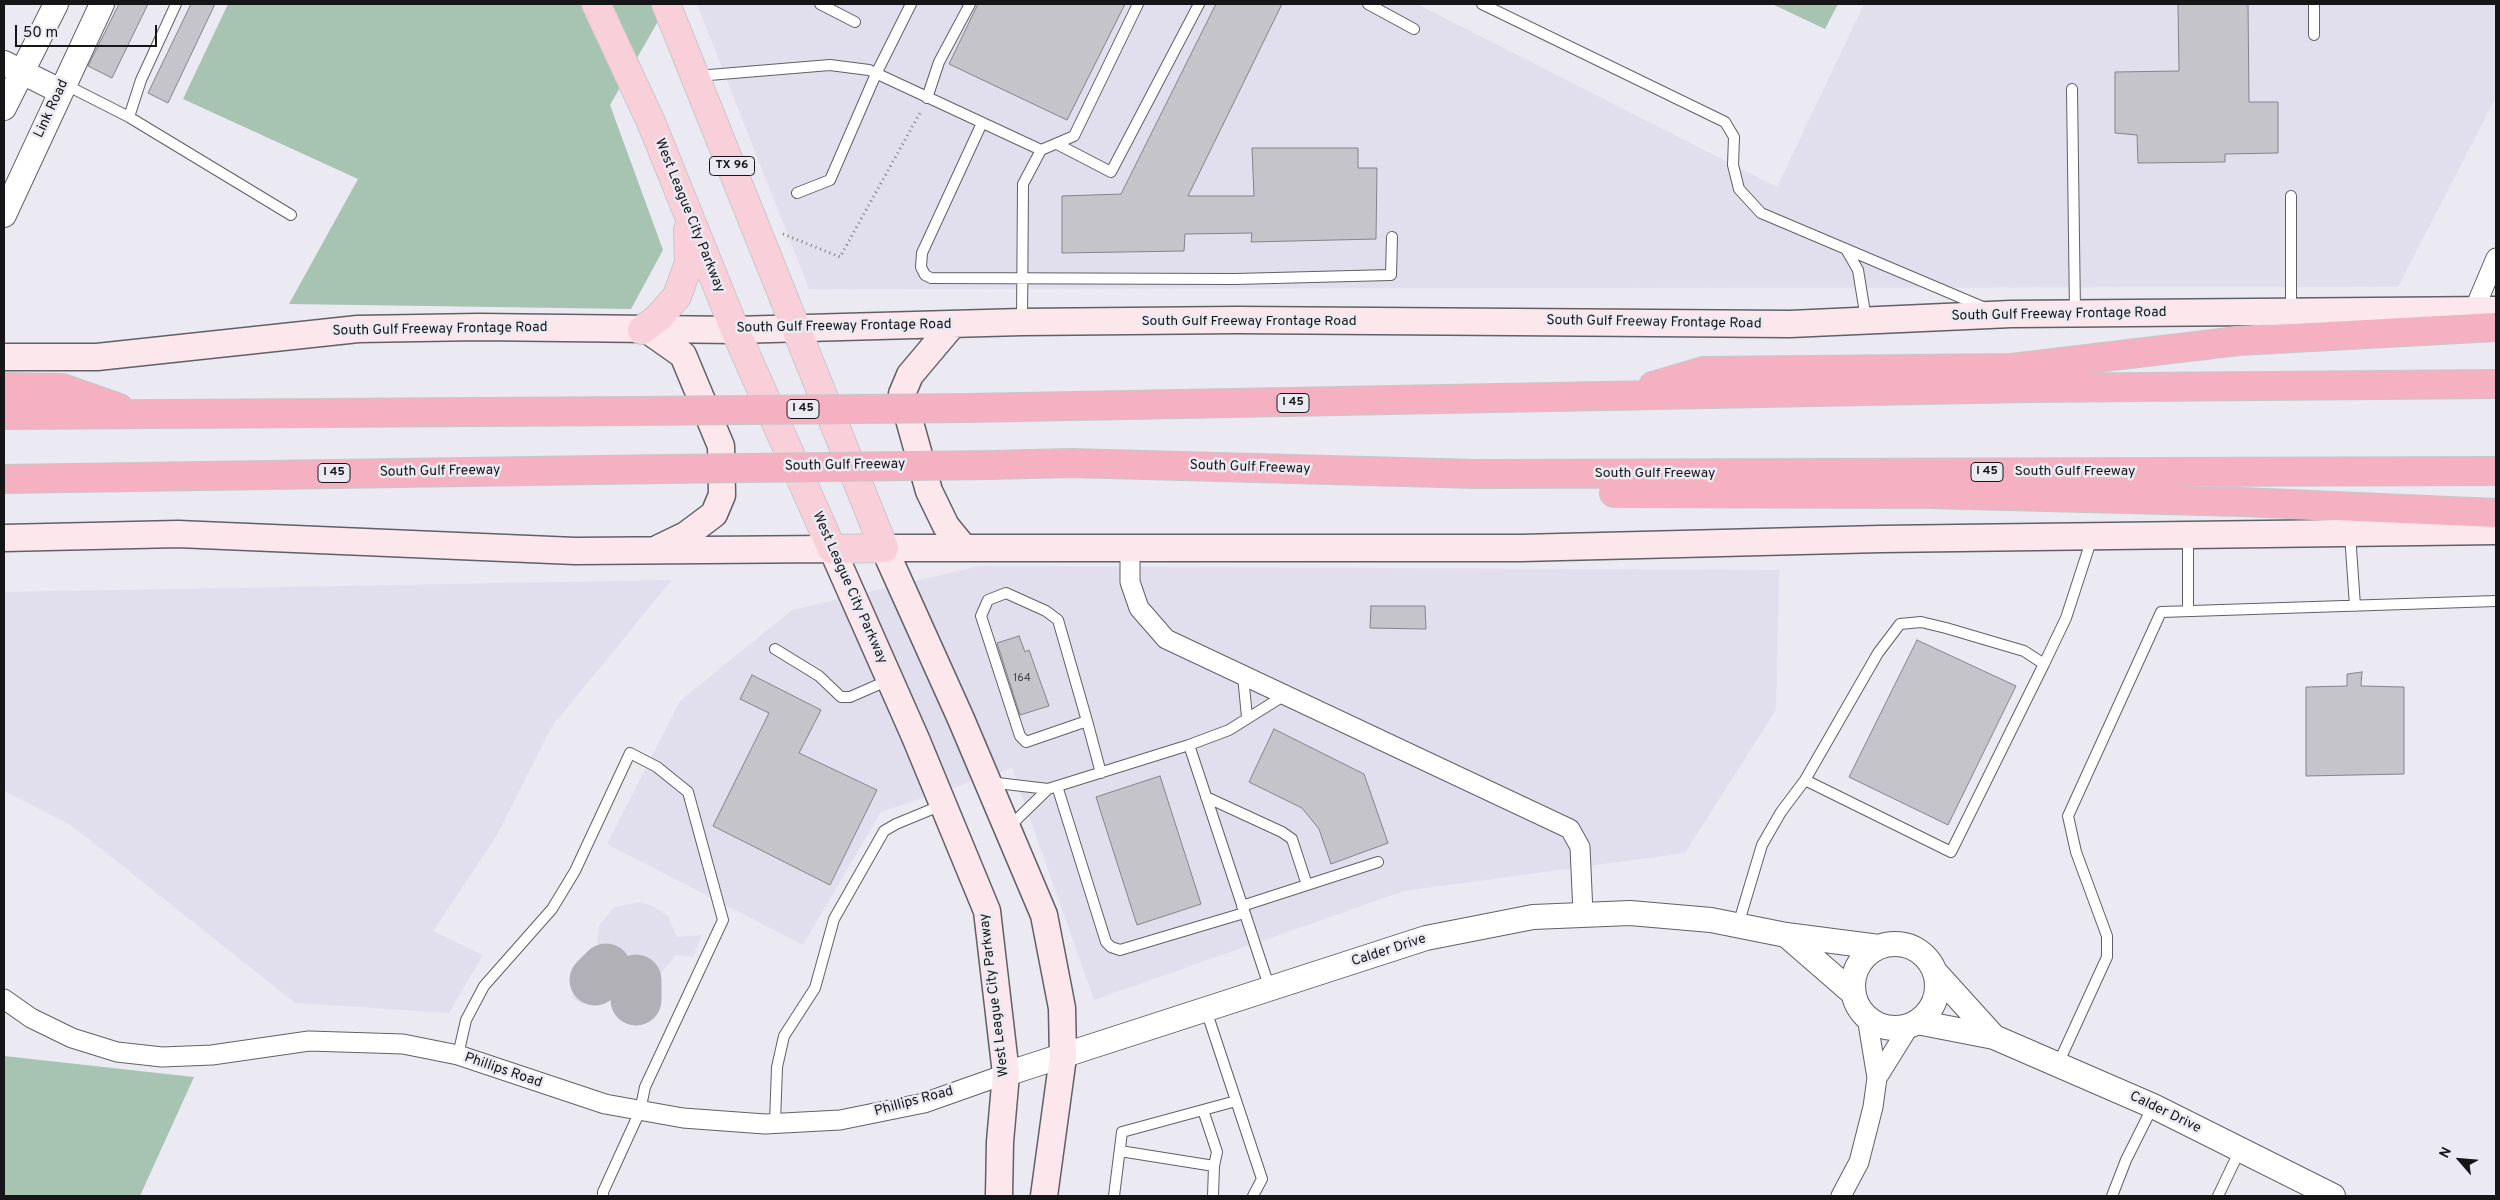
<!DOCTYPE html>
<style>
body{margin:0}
#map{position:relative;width:2500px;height:1200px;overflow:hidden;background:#ebeaf2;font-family:Overpass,sans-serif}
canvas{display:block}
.frame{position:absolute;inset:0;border:5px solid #161618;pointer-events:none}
.north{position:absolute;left:2435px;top:1135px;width:50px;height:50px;-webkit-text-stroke:4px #ebeaf2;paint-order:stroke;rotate:297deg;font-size:14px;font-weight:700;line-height:20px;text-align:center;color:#161618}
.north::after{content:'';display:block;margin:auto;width:18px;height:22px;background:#161618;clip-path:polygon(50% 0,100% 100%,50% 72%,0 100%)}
.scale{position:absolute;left:15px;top:25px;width:142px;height:22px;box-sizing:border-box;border:2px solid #161618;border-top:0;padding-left:6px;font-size:15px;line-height:18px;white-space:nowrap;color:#161618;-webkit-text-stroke:4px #ebeaf2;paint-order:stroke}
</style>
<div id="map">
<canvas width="2500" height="1200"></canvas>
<div class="frame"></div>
<div class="north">N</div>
<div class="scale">50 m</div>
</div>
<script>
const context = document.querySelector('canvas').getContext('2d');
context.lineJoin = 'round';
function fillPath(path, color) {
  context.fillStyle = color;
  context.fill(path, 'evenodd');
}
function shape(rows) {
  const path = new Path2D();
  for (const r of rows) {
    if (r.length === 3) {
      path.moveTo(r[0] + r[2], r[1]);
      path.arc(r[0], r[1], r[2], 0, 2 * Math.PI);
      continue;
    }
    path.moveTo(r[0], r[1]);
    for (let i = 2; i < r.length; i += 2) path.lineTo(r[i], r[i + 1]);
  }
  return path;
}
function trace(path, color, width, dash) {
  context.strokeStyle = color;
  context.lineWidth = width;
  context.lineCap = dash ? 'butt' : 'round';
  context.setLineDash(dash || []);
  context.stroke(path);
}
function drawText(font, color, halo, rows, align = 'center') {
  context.font = font + ' Overpass,sans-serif';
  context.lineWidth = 5;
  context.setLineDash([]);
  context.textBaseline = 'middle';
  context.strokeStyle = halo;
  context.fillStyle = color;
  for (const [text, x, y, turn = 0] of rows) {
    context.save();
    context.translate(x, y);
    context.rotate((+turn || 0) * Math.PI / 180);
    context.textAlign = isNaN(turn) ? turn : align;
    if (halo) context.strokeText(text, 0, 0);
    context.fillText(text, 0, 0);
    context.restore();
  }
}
const built = shape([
 [697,4,1417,4,1777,187,1864,4,2496,4,2496,97,2398,287,809,289],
 [979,566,1779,570,1776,710,1685,853,1404,891,1094,1000,1012,768,881,812,803,945,607,844,680,701,792,610],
 [672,580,552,726,497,835,433,931,483,955,449,1013,295,1003,71,825,4,791,4,592],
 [640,902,651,905,668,916,677,937,702,935,693,957,676,955,660,974,643,981,642,999,647,1006,648,1015,645,1021,633,1024,625,1023,620,1011,626,1002,630,1000,628,981,610,974,599,984,597,994,592,1001,582,1004,573,998,573,986,577,979,589,976,602,963,597,947,599,926,614,907]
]);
const green = shape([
 [228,4,668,4,610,105,663,250,631,309,289,304,358,179,183,99],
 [1772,4,1838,4,1825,29],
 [4,1056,194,1077,140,1196,4,1196]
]);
const taxiway = shape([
 [595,980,606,969],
 [636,1000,636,980]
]);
const building = shape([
 [119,4,148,4,112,78,88,66,119,4],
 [191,4,215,4,168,103,148,93,191,4],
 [978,4,1125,4,1067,120,949,64,978,4],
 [1216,4,1282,4,1188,196,1254,196,1252,148,1358,148,1358,168,1377,168,1376,239,1251,242,1252,233,1185,234,1184,251,1062,253,1062,196,1121,194,1216,4],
 [2178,4,2248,4,2249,102,2278,102,2278,153,2225,154,2225,162,2138,163,2137,135,2115,133,2115,72,2179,71,2178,4],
 [1371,606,1425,606,1426,629,1370,628,1371,606],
 [1019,636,1025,652,1029,650,1049,706,1020,715,997,643,1019,636],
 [1917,640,2016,686,1948,825,1849,777,1917,640],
 [2362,672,2361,686,2404,687,2404,774,2306,776,2306,687,2347,686,2347,674,2362,672],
 [752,675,821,710,799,753,877,790,830,885,713,826,769,713,740,699,752,675],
 [1274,729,1364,774,1388,843,1331,864,1319,829,1302,808,1249,782,1274,729],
 [1160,776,1201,904,1137,925,1096,797,1160,776]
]);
const path = shape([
 [783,234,840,257,921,111]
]);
const service = shape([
 [820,4,855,22],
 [1368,4,1414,29],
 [1482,4,1725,122,1734,137,1733,165,1739,189,1761,213,1983,307],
 [2314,4,2314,35],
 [697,76,830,65,869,70,1041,150],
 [64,84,129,117,291,215],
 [2072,89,2075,313],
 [927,98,939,62,970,4],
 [129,117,141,80,176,4],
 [982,123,922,253,921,267,925,275,931,278,1235,279,1391,275,1392,237],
 [1057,144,1111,172,1199,4],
 [797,193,830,180,876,74,911,4],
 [1846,249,1858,270,1866,319],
 [2291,311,2291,196],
 [1022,321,1023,184,1041,150,1074,136,1138,4],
 [2350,534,2355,606],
 [2188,611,2188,536],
 [775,649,819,676,841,697,850,697,889,680],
 [2044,664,1951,852,1805,780,1878,653,1900,624,1921,622,1946,628,2024,651,2044,664,2066,618,2092,538],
 [1243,676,1247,717],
 [1087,721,1026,742,1020,736,981,616,988,600,1006,593,1046,611,1058,620,1087,721,1101,773],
 [1189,745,1229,730,1285,695],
 [989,782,1048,789,1189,745,1270,989],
 [1057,786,1106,942,1111,947,1120,950,1244,913],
 [1206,797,1282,832,1292,839,1307,885],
 [1009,827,1048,789],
 [1242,906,1378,862],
 [1738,925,1762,845,1781,812,1805,780],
 [1206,1010,1262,1179,1253,1196],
 [458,1055,466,1020,484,986,552,909,575,871,630,753,657,767,688,792,723,920,645,1087,640,1111,603,1192,603,1196],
 [2058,1064,2107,957,2107,936,2076,852,2068,816,2161,612,2496,601],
 [1203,1110,1217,1152,1214,1166],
 [775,1123,777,1067,784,1036,815,988,834,919,884,831,896,824,942,805],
 [1120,1151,1214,1166,1213,1196],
 [1114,1196,1122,1132,1236,1101],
 [2112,1196,2126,1160,2153,1106],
 [2218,1196,2240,1150]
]);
const minor = shape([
 [2474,310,2496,258],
 [1130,549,1130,582,1139,608,1166,639,1570,829,1580,847,1583,913],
 [4,999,31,1018,72,1038,117,1052,162,1057,212,1055,309,1041,403,1044,458,1055,605,1104,683,1118,765,1124,840,1120,924,1103,1006,1074],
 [1877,1078,1910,1025],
 [1841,1196,1859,1162,1873,1107,1877,1078,1867,1017]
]);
const tertiary = shape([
 [4,63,60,91],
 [4,108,56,4],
 [4,215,102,4],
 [1786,935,1854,994],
 [1895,986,42],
 [1936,973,1994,1037],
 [1917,1022,1994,1037,2153,1106,2333,1196],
 [1006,1074,1426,938,1533,917,1630,913,1711,920,1786,935,1879,947]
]);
const secondary = shape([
 [953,324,910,375,902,394,929,491,946,526,964,548],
 [646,329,683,355,721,446,722,495,714,514,686,535,659,548],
 [4,357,97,357,358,329,479,327,735,330,1022,322,1237,320,1790,324,2011,314,2496,310],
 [4,538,178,534,575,551,832,549,916,739,987,911,1006,1074,1000,1142,999,1196],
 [1044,1196,1063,1057,1062,1008,1044,915,961,719,884,548,1521,548,1881,539,2496,531]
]);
const primary = shape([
 [596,4,651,122,735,330,832,549,884,548,666,4],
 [642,330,658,318,677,296,689,263,688,230]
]);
const motorway = shape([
 [1653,386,1704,371,2012,368,2238,341,2496,327],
 [4,387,62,388,119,408],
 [968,408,2027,388,2496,384],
 [4,415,637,411],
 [991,465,1071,463,1477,474,2496,471],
 [4,479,664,469],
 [1614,493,1928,494,2243,502,2496,513]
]);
const motorwayBridge = shape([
 [637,411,968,408],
 [664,469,991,465]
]);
const numberNames = [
 ["164",1022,679]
];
const shields = [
 [732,166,45],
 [1293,403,32],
 [803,409,32],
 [1987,472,32],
 [334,473,32]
];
const shieldNames = [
 ["TX 96",732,166],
 ["I 45",1293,403],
 ["I 45",803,409],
 ["I 45",1987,472],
 ["I 45",334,473]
];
const streetNames = [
 ["Link Road",52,109,-65],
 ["West League City Parkway",689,216,68],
 ["South Gulf Freeway Frontage Road",2059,315,-1],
 ["South Gulf Freeway Frontage Road",1249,322],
 ["South Gulf Freeway Frontage Road",1654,323,1],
 ["South Gulf Freeway Frontage Road",844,327,-1],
 ["South Gulf Freeway Frontage Road",440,330,-1],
 ["South Gulf Freeway",845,466,-1],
 ["South Gulf Freeway",1250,468,2],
 ["South Gulf Freeway",440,472,-1],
 ["South Gulf Freeway",2075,472],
 ["South Gulf Freeway",1655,474],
 ["West League City Parkway",849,588,66],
 ["Calder Drive",1389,951,-18],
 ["West League City Parkway",995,995,-97],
 ["Phillips Road",503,1071,19],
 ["Phillips Road",914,1102,-15],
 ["Calder Drive",2165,1113,26]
];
fillPath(built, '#e1dfee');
fillPath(green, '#a7c4b2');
trace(taxiway, '#b0b0b6', 51);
fillPath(building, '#c5c4cb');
trace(building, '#84848a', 1);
trace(service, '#606066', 12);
trace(minor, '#606066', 21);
trace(tertiary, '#606066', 26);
trace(secondary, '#606066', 29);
trace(primary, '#c7c7c8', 30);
trace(motorway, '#c7c7c8', 30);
trace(path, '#7d7c81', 3, [1, 4]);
trace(service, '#fff', 10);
trace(minor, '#fff', 19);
trace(tertiary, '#fff', 24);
trace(secondary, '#fce7ec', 26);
trace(primary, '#f9d0da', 28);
trace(motorway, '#f5b0c1', 28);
trace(motorwayBridge, '#c7c7c8', 30, []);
trace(motorwayBridge, '#f5b0c1', 28);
drawText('11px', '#424245', null, numberNames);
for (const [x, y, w] of shields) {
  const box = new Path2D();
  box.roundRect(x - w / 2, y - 9.5, w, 19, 4);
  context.fillStyle = '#ebeaf2';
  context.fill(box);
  trace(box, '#161618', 1);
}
drawText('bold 12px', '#161618', null, shieldNames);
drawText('14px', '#161618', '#ebeaf2', streetNames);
</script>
